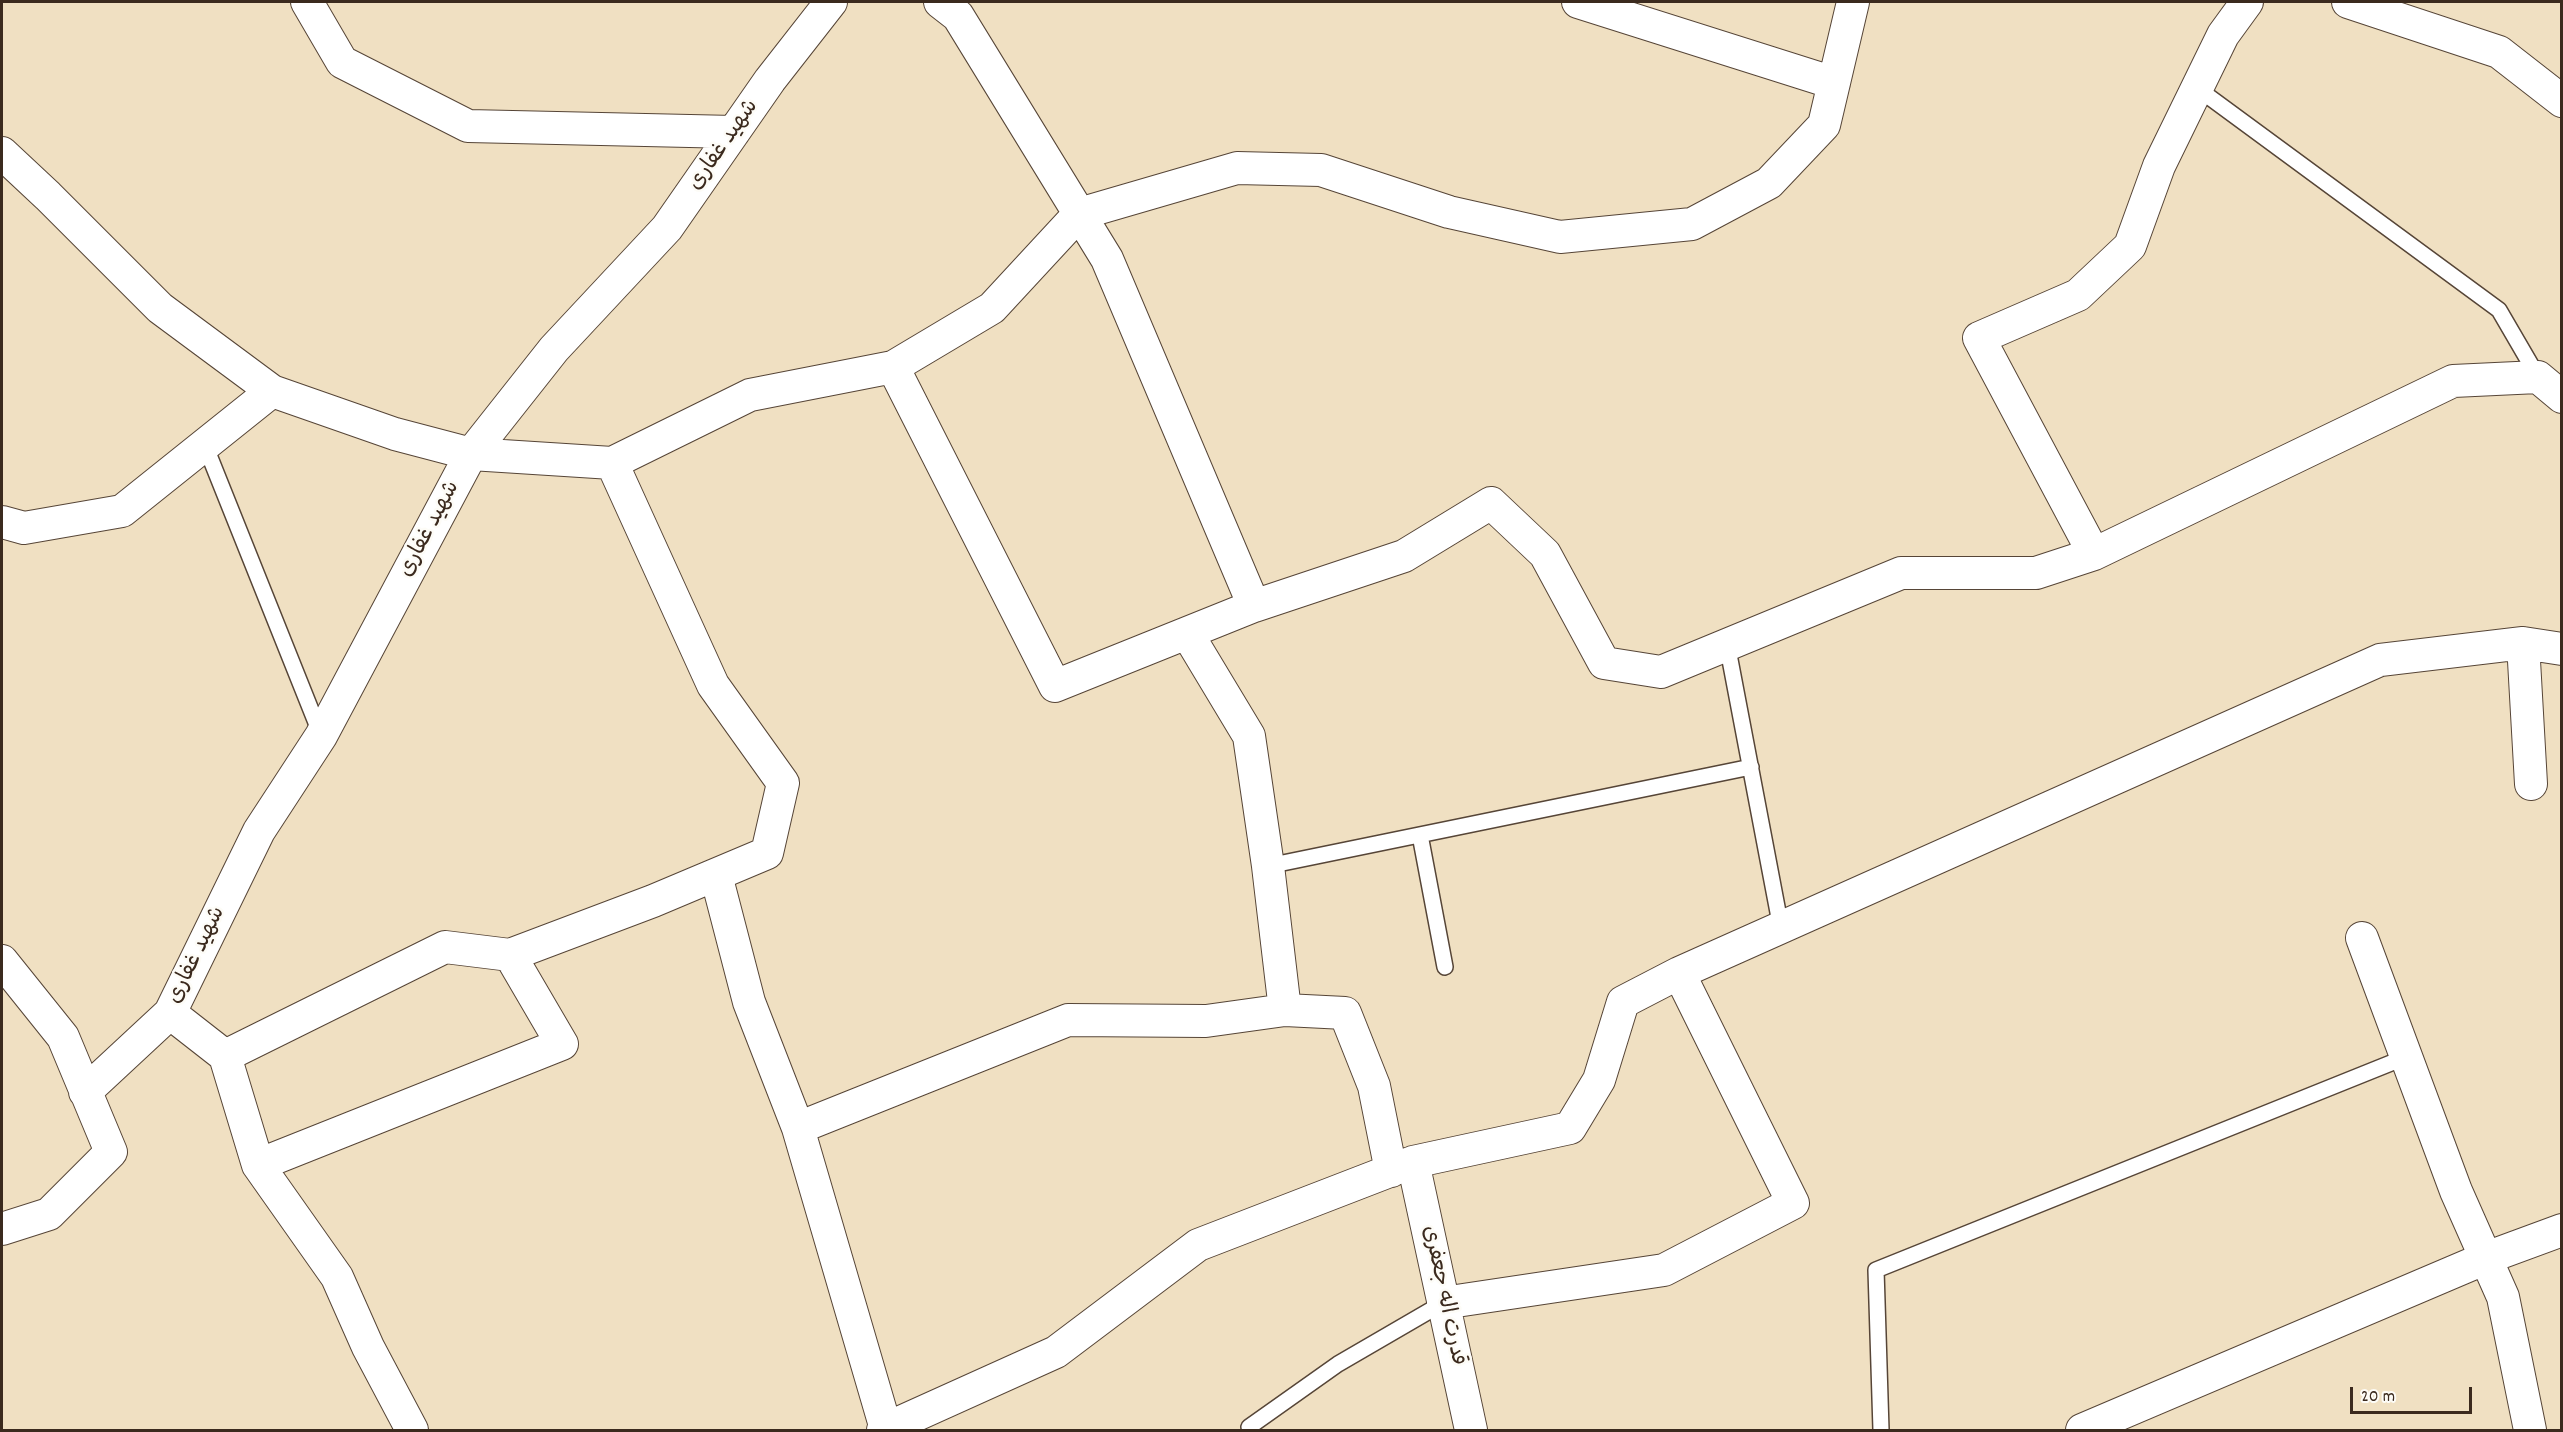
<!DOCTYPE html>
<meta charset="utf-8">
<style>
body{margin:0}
#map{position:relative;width:2563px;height:1432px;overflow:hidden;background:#f0e0c2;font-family:Dekko,sans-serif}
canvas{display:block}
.frame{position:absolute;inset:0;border:3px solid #3b2a1e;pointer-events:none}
.scale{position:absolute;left:2350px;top:1387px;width:122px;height:27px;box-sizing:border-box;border:3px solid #3b2a1e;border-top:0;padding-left:8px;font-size:18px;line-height:21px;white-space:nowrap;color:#3b2a1e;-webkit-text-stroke:4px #fdfcf7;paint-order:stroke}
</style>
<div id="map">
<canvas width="2563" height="1432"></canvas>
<div class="frame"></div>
<div class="scale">20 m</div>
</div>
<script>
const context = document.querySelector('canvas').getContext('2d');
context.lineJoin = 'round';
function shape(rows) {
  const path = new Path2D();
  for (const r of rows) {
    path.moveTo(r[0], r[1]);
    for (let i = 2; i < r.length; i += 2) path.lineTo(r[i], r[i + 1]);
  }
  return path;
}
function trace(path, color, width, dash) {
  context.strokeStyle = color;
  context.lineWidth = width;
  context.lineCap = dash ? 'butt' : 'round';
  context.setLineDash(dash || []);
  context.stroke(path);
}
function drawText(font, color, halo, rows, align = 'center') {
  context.font = font + ' Dekko,"Playpen Sans Arabic",sans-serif';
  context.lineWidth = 5;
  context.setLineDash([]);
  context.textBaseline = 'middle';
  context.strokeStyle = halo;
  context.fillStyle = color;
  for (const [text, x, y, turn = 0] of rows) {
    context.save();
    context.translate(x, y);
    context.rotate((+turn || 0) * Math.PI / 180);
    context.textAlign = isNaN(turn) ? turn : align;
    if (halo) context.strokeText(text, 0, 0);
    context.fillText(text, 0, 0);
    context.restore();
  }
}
const lane = shape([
 [2197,88,2499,310,2538,377],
 [205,445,321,735],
 [1727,644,1781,928],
 [1420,835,1445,967],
 [1268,866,1751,767],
 [1249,1427,1338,1364,1443,1303],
 [1881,1430,1876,1270,2406,1057]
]);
const street = shape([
 [307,2,342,62,468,126,734,132],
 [940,2,958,16,1107,259,1254,606],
 [1578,2,1834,83],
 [2348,2,2499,52,2562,101],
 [2,153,48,196,160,308,272,391,395,434,471,454,612,463,750,395,893,367,992,308,1079,214,1237,168,1321,170,1449,212,1560,237,1692,224,1769,183,1824,125,1853,2],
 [893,367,1055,686,1254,606,1404,556,1491,503,1545,554,1604,663,1661,672,1901,573,2036,573,2094,554,2453,381,2538,377,2562,397],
 [2,522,24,528,122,511,272,391],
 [2094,554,1979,338,2078,295,2130,246,2159,166,2223,35,2247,2],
 [1187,633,1249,736,1268,866,1285,1010],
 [2523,643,2531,784],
 [716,875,749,1002,798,1128,886,1429],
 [2362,938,2456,1191,2503,1297,2530,1430],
 [2,961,63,1037,111,1152,49,1214,2,1229],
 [170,1013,225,1056,258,1165,337,1277,368,1347,412,1430],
 [225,1056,445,947,510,955,653,901,767,853,783,783,713,685,612,463],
 [85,1092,170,1013,259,831,321,736,471,454,554,349,667,228,770,80,831,2],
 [798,1128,1068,1020,1206,1021,1285,1010,1345,1013,1374,1086,1391,1171],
 [1413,1162,1471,1430],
 [258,1165,562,1044,510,955],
 [1443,1303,1664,1270,1793,1203,1679,973,2380,660,2523,643,2562,649],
 [883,1430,1056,1352,1198,1245,1413,1162,1570,1128,1599,1080,1623,1002,1679,973],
 [2082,1430,2486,1258,2562,1230]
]);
const streetNames = [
 ["شهید غفاری",725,146,-55],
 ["شهید غفاری",431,530,-62],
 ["شهید غفاری",198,956,-64],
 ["قدرت اله جعفری",1442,1296,78]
];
trace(lane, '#564537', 18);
trace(street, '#564537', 34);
trace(lane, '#fff', 15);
trace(street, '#fff', 32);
drawText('22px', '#3b2a1e', '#fdfcf7', streetNames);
</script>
